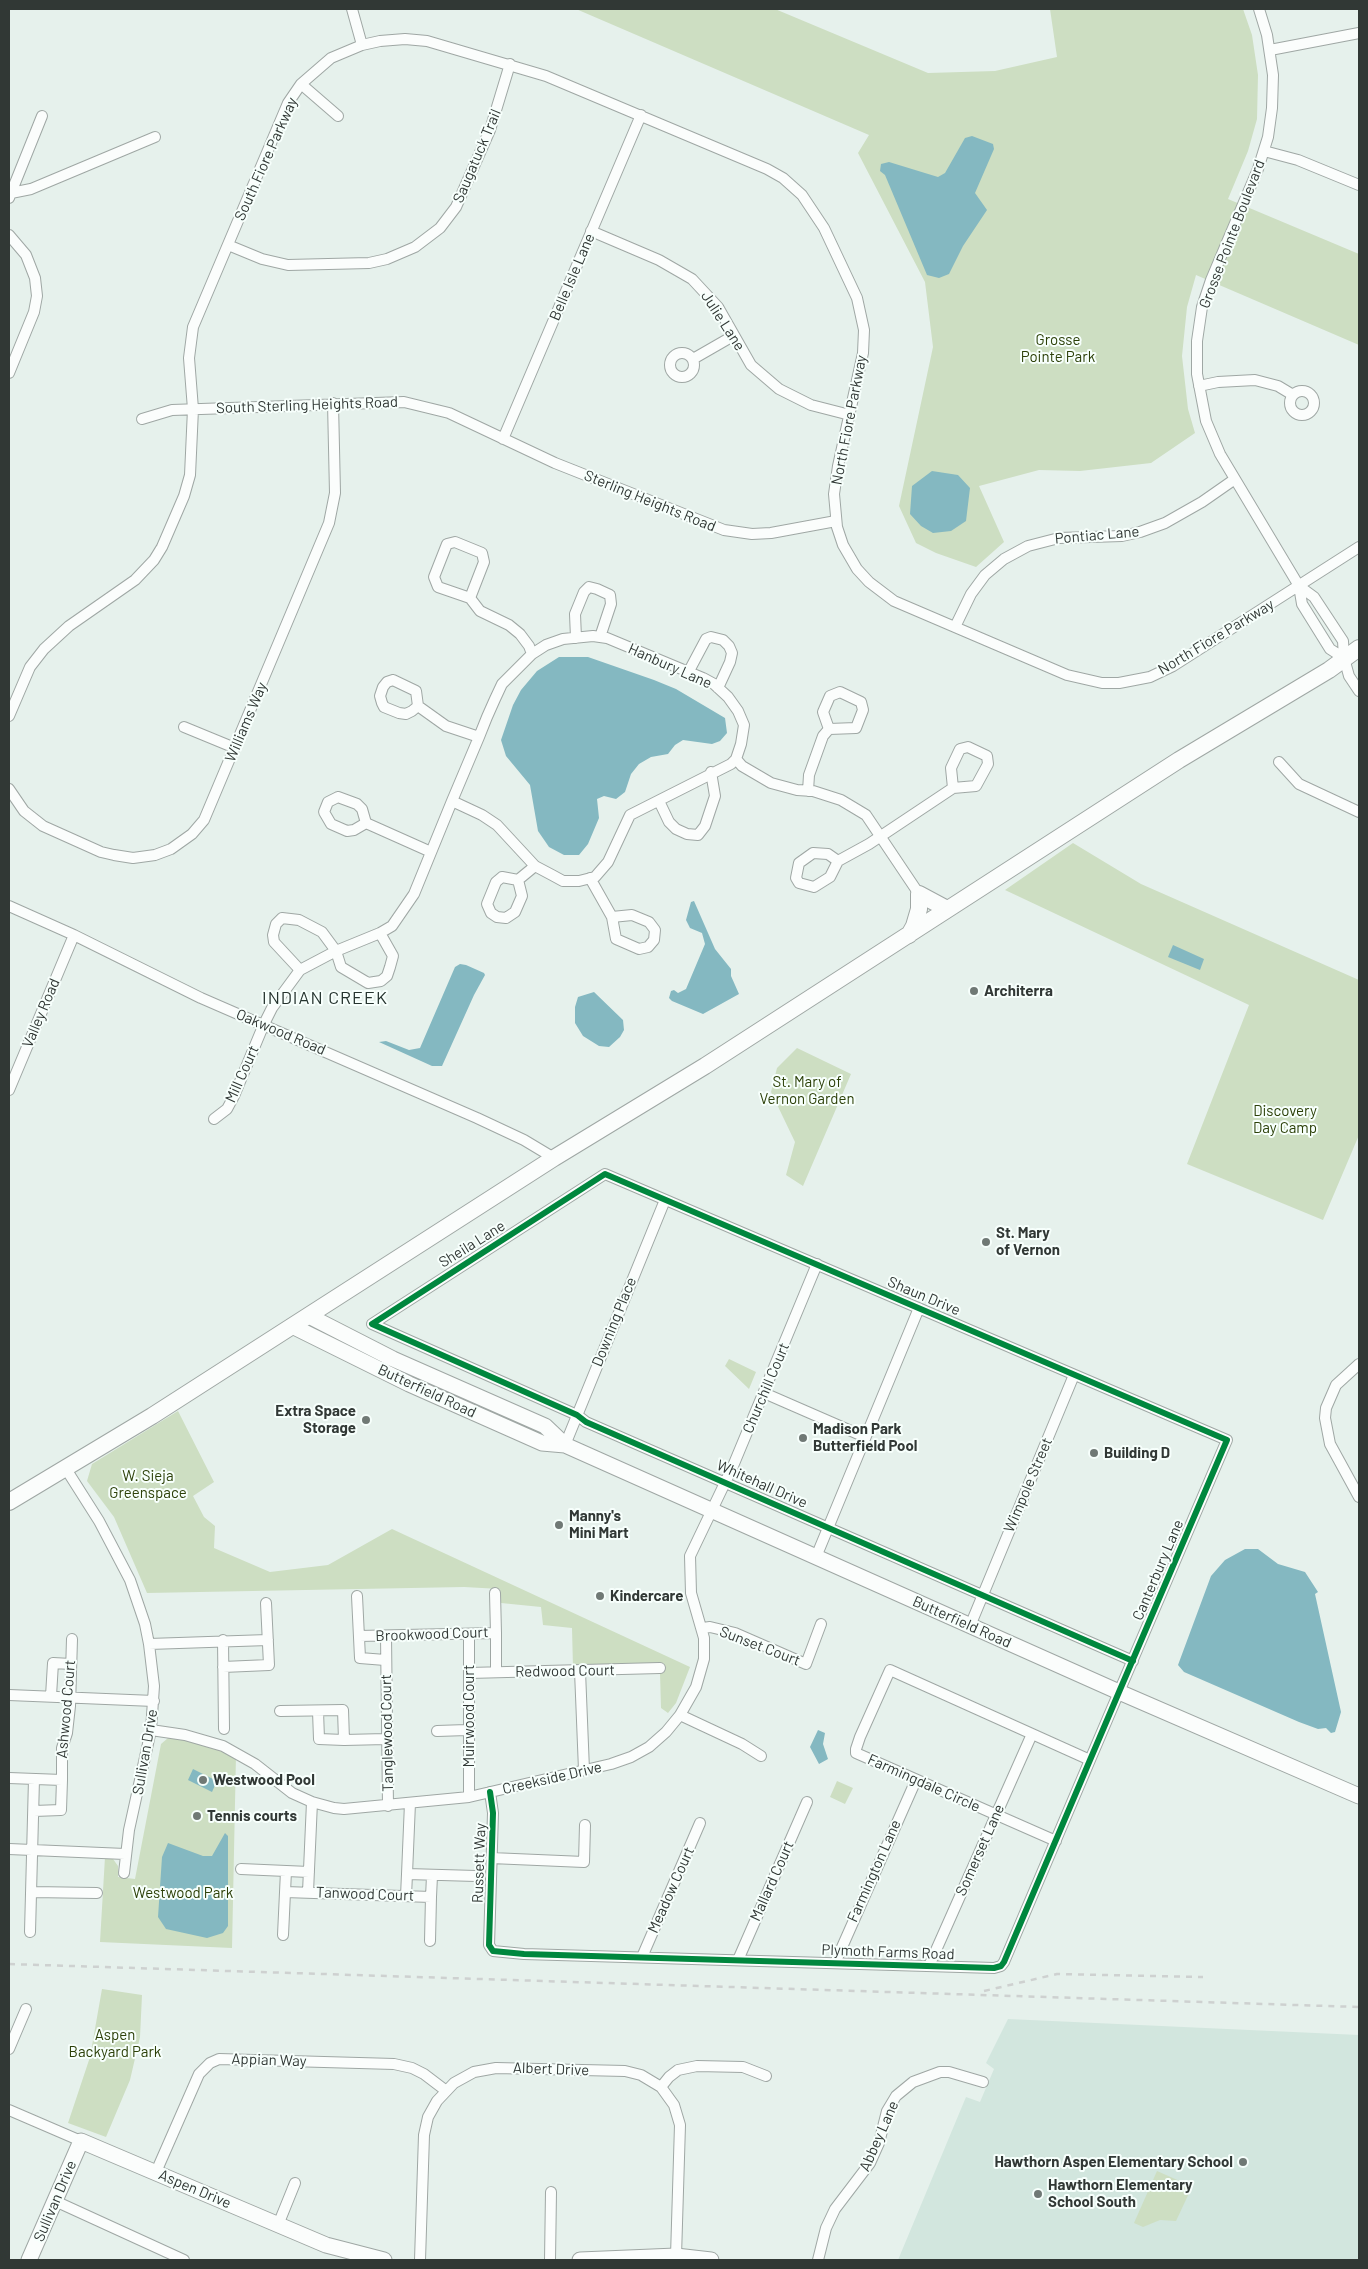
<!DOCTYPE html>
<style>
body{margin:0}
#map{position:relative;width:1368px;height:2269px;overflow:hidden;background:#e6f1ec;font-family:Barlow,sans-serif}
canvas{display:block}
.frame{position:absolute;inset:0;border:10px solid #313835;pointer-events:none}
</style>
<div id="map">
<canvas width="1368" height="2269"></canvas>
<div class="frame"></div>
</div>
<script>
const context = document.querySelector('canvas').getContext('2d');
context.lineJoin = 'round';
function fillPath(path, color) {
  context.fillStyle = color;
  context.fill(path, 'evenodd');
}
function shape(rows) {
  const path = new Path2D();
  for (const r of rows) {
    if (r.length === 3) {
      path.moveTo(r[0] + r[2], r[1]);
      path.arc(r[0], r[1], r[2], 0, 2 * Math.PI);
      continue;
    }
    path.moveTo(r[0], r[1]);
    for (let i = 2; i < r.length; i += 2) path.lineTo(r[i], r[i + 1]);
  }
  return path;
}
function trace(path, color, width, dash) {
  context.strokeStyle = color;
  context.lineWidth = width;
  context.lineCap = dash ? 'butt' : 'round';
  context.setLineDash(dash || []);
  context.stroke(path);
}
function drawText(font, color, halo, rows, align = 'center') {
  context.font = font + ' Barlow,sans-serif';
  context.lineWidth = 4;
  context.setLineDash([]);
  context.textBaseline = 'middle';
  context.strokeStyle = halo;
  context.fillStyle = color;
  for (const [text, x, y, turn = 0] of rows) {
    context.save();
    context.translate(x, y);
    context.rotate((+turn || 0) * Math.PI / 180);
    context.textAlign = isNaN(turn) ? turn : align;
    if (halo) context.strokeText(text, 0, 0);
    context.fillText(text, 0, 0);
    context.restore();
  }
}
const built = shape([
 [1008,2019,1359,2035,1359,2260,898,2260,966,2097,980,2102,994,2069,986,2063]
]);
const green = shape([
 [576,9,775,9,928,73,995,71,1057,57,1050,9,1243,9,1252,35,1258,75,1257,119,1248,151,1228,199,1359,254,1359,345,1196,275,1187,307,1182,356,1188,409,1195,433,1151,463,1080,471,1039,470,979,486,1004,542,976,567,936,553,916,543,899,506,933,347,925,282,858,153,869,135],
 [1073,843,1141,884,1359,980,1359,1135,1323,1220,1187,1164,1249,1005,1005,890],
 [797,1048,851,1074,803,1186,786,1175,795,1142,771,1092,777,1068],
 [729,1359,756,1372,749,1389,725,1366],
 [178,1411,214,1482,193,1496,204,1517,215,1526,214,1548,270,1572,328,1565,392,1529,690,1667,676,1703,668,1713,661,1708,660,1673,664,1673,664,1663,573,1668,572,1628,543,1625,541,1607,501,1603,500,1589,464,1587,147,1593,114,1517,87,1481,92,1464],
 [168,1738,197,1741,236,1755,232,1948,100,1942,105,1857,113,1859,118,1866,118,1877,135,1879,161,1744],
 [837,1781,853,1788,845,1804,830,1797],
 [102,1989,142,1995,140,2037,130,2080,106,2137,68,2123,90,2057],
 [1157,2171,1191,2186,1191,2189,1176,2221,1160,2220,1143,2227,1134,2223]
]);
const water = shape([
 [972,136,993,144,994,149,975,193,987,210,963,246,949,274,939,278,927,275,885,175,880,171,881,164,889,162,938,177,945,173,965,138],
 [932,471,958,475,970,488,966,521,951,531,933,533,921,526,910,514,912,486],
 [559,657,588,657,654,680,676,689,725,718,727,733,720,741,712,744,683,740,675,745,668,754,651,757,639,764,631,774,625,792,616,799,604,796,597,799,599,818,588,844,579,855,564,855,549,847,538,831,530,785,506,756,501,740,513,705,521,690,537,671],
 [694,901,715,949,731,969,731,976,739,994,703,1014,672,1001,669,998,671,991,674,990,678,993,686,989,705,944,702,933,690,928,686,920,691,902],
 [1173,945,1204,959,1200,970,1168,957],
 [460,964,466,965,484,973,485,975,474,995,442,1066,432,1066,379,1042,386,1041,409,1050,420,1048,455,967],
 [594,992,623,1020,624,1030,620,1037,609,1047,599,1046,583,1036,575,1023,575,1007,578,997],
 [1245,1549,1258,1549,1278,1564,1305,1572,1318,1592,1315,1594,1341,1712,1335,1732,1331,1733,1326,1728,1318,1729,1299,1722,1184,1672,1178,1665,1211,1576,1225,1560],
 [818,1730,825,1733,823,1744,828,1759,819,1764,810,1747],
 [193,1769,217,1781,212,1792,188,1780],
 [225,1833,228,1836,228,1926,223,1933,207,1938,166,1929,158,1917,162,1857,168,1843,203,1856,212,1856]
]);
const street = shape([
 [352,9,362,45],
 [1259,9,1267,35,1273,75,1272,108,1268,137,1258,169,1211,280,1202,307,1197,341,1197,374,1206,421,1220,454,1299,586,1302,604,1330,649,1344,658],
 [1270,50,1359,33],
 [301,84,338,116],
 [1264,151,1298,160,1359,185],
 [11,193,31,189,155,137],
 [9,198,42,116],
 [591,231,659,260,692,279,718,307,751,365,779,389,811,405,850,415],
 [9,235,26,255,35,278,37,296,34,312,9,373],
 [228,245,262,259,288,265,369,263,387,259,415,247,440,228,456,207,490,130,510,64],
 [682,365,12],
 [693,359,733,336],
 [1199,386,1218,382,1255,380,1278,386,1293,395],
 [1302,403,12],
 [142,419,172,410,404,402,449,413,555,463,724,530,752,534,771,533,836,521],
 [503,439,641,115],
 [1299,586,1314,597,1343,641,1344,658,1349,676,1359,691],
 [470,598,484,562,482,553,455,542,447,544,434,577,438,587,470,598,480,611,509,625,520,634,529,646,532,654],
 [955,627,971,594,985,575,1004,559,1028,546,1059,538,1122,536,1140,532,1165,523,1202,502,1235,479],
 [576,638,575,614,584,592,589,587,597,589,610,595,611,604,600,637],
 [689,671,706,639,711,637,723,640,729,646,732,653,730,662,718,688],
 [393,680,416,691,418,706,412,711,406,714,399,713,384,707,382,703,380,696,383,687,387,682,393,680],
 [418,706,446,726,479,737],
 [9,716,30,667,44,649,69,626,135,580,154,560,162,547,184,496,190,475,193,409,189,358,193,327,288,103,301,84,331,58,362,45,380,41,405,39,427,41,546,76,767,169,783,178,802,195,824,228,857,298,864,330,863,353,838,466,834,494,837,527,843,545,857,569,869,582,894,601,1067,675,1102,683,1119,683,1150,677,1173,666,1359,547],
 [184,727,235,748],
 [736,759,742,766,771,783,797,790,813,791,841,800,866,815,919,894],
 [1279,762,1299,784,1359,812],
 [9,789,24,811,43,826,101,852,114,855,133,858,155,855,171,849,192,834,204,820,329,523,335,493,333,403],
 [808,791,809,775,823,736,829,729,856,728,863,710,861,702,840,692,830,696,823,712,829,729],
 [338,797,357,804,362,809,366,823,354,830,347,831,331,824,324,812,328,802,338,797],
 [659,801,669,822,676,829,687,834,698,835,705,826,715,796,711,772],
 [366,823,431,852],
 [838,861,828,854,813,853,799,863,796,878,799,883,814,887,830,877,838,861,869,844,953,788,976,786,988,764,987,756,968,747,960,749,951,768,953,788],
 [502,877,518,880,522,896,515,912,506,918,497,917,491,913,487,904,496,882,502,877],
 [590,878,612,917,616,939,639,949,648,947,654,940,655,930,649,922,632,915,612,917],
 [518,880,535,866],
 [9,906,74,935,201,998,477,1118,524,1140,554,1158],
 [300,970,274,942,273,935,276,924,282,918,299,920,322,932,336,951,341,967,368,983,381,981,387,976,390,967,393,956,380,933],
 [9,1090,74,935],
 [214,1119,227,1109,234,1096,264,1024,272,1008,300,970,336,951,380,933,392,926,414,894,452,801,479,737,487,717,495,699,502,684,532,654,546,645,563,639,593,636,607,638,703,678,714,684,728,697,738,711,744,725,741,744,736,759,731,764,630,815,608,862,595,877,579,881,563,881,552,875,535,866,497,825,482,815,452,801],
 [1359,1364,1336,1385,1326,1408,1325,1418,1330,1444,1359,1497],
 [764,1393,865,1437],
 [565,1445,665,1200],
 [66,1469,99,1521,130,1580,145,1624,149,1644,154,1686,151,1730,129,1830,124,1873],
 [816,1557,919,1308],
 [357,1596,360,1658,385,1660],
 [970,1626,1074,1375],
 [703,1628,710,1627,735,1633,806,1664,821,1624],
 [496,1633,496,1672],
 [359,1636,496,1633,495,1593],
 [386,1636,388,1806],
 [223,1640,224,1729],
 [149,1644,268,1640],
 [223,1667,269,1665,266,1603],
 [580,1671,584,1770],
 [469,1673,660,1668],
 [9,1695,154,1701],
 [51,1696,53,1663,71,1664],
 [280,1711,343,1710,344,1740,386,1739],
 [318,1711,319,1739,344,1740],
 [680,1715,742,1744,761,1756],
 [151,1730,185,1735,223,1746,255,1764,292,1793,312,1802,334,1808,344,1809,469,1797,611,1764,631,1757,649,1747,666,1732,680,1715,696,1687,704,1659,704,1638,691,1593,690,1556,733,1466,817,1264],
 [437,1731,467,1730],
 [9,1778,62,1780,62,1748,67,1733,70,1706,72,1639],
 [490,1792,493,1813,489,1945,493,1951,524,1954,994,1968,1001,1966,1004,1962,1090,1760,1119,1692,1227,1440,605,1174,372,1324,577,1415,586,1422,1133,1661],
 [469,1797,469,1634],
 [410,1803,407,1874,476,1876],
 [34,1811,61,1810,62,1780],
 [1056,1841,856,1753,856,1749,860,1737,890,1670,1090,1760],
 [9,1849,125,1854],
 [491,1858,584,1862,585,1825],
 [241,1869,309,1872],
 [32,1892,97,1893],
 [285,1892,431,1897,430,1941],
 [308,1892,312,1802],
 [406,1896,407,1874],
 [431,1897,432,1876],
 [30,1932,34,1779],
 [283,1935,286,1871],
 [642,1957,700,1823],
 [738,1960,807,1802],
 [835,1963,916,1780],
 [929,1966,1032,1734],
 [9,2049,26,2009],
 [661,2087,669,2077,678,2070,697,2066,743,2067,766,2076],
 [9,2110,81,2141],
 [156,2172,199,2074,210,2063,219,2059,394,2064,412,2068,424,2074,445,2090],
 [55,2201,184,2260],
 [278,2225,295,2183],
 [420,2260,424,2135,428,2117,437,2101,454,2083,474,2072,496,2068,625,2071,641,2075,661,2087,674,2105,680,2125,676,2256],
 [550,2260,551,2192],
 [818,2260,826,2228,835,2209,870,2163,879,2143,887,2111,896,2096,913,2082,940,2072,949,2072,983,2082]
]);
const secondary = shape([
 [309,1316,393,1359,545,1426,565,1445],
 [292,1326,409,1384,542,1443,565,1445,1119,1692,1359,1796],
 [29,2260,81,2141,326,2245,384,2260],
 [580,2260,676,2256,711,2260]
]);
const primary = shape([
 [909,935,914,926,919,909,919,894,947,909],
 [9,1502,152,1416,554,1158,705,1066,1179,760,1329,670,1359,648]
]);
const rail = shape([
 [9,1964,1359,2007],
 [984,1991,1057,1974,1203,1977]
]);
const cycleway = shape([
 [490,1792,493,1813,489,1945,493,1951,524,1954,994,1968,1001,1966,1004,1962,1090,1760,1119,1692,1227,1440,605,1174,372,1324,577,1415,586,1422,1133,1661]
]);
const markers = [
 [974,991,5,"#707975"],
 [986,1242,5,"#707975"],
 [366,1420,5,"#707975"],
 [803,1438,5,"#707975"],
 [1094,1453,5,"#707975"],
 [559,1525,5,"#707975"],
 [600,1596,5,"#707975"],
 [203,1780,5,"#707975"],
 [197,1816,5,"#707975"],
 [1243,2162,5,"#707975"],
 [1038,2194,5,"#707975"]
];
const streetNames = [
 ["Saugatuck Trail",477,156,-67],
 ["South Fiore Parkway",266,159,-66],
 ["Grosse Pointe Boulevard",1232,234,-69],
 ["Belle Isle Lane",572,277,-67],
 ["Julie Lane",723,321,57],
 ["South Sterling Heights Road",307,405,-2],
 ["North Fiore Parkway",849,420,-79],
 ["Sterling Heights Road",650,501,22],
 ["Pontiac Lane",1097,535,-5],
 ["North Fiore Parkway",1216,637,-31],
 ["Hanbury Lane",670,666,24],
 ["Williams Way",246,722,-67],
 ["Valley Road",41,1013,-67],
 ["Oakwood Road",281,1032,23],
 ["Mill Court",242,1074,-66],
 ["Sheila Lane",472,1244,-32],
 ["Shaun Drive",924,1296,23],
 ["Downing Place",614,1322,-68],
 ["Churchill Court",766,1388,-67],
 ["Butterfield Road",427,1391,25],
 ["Whitehall Drive",762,1484,24],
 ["Wimpole Street",1028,1485,-67],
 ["Canterbury Lane",1158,1570,-67],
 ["Butterfield Road",962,1622,24],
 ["Brookwood Court",432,1634,-2],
 ["Sunset Court",760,1646,21],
 ["Redwood Court",565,1671,-1],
 ["Ashwood Court",66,1709,-85],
 ["Muirwood Court",469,1716,-90],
 ["Tanglewood Court",387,1733,-91],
 ["Sullivan Drive",145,1752,-80],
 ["Creekside Drive",552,1778,-13],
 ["Farmingdale Circle",924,1783,24],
 ["Somerset Lane",980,1850,-66],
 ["Russett Way",479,1863,-88],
 ["Farmington Lane",874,1871,-66],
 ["Mallard Court",772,1881,-66],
 ["Meadow Court",671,1890,-66],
 ["Tanwood Court",365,1894,2],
 ["Plymoth Farms Road",888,1952,2],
 ["Appian Way",269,2060,2],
 ["Albert Drive",551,2069,2],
 ["Abbey Lane",879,2136,-66],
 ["Aspen Drive",195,2189,23],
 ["Sullivan Drive",55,2201,-67]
];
const parkNames = [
 ["Grosse",1058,340],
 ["Pointe Park",1058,357],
 ["St. Mary of",807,1082],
 ["Vernon Garden",807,1099],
 ["Discovery",1285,1111],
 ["Day Camp",1285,1128],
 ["W. Sieja",148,1476],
 ["Greenspace",148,1493],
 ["Westwood Park",183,1893],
 ["Aspen",115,2035],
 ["Backyard Park",115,2052]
];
const poiNames = [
 ["Architerra",984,991],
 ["St. Mary",996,1233],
 ["of Vernon",996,1250],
 ["Extra Space",356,1411,"right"],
 ["Storage",356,1428,"right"],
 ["Madison Park",813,1429],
 ["Butterfield Pool",813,1446],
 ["Building D",1104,1453],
 ["Manny's",569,1516],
 ["Mini Mart",569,1533],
 ["Kindercare",610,1596],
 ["Westwood Pool",213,1780],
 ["Tennis courts",207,1816],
 ["Hawthorn Aspen Elementary School",1233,2162,"right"],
 ["Hawthorn Elementary",1048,2185],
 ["School South",1048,2202]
];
const quarterNames = [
 ["INDIAN CREEK",325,998]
];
fillPath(built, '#d2e6de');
fillPath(green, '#cddec2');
fillPath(water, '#84b8c1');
trace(street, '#9fa7a4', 12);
trace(secondary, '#9fa7a4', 17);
trace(primary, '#9fa7a4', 18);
trace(street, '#fbfdfc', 10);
trace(secondary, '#fbfdfc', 15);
trace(primary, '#fbfdfc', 16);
trace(rail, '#ced1d0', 2.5, [6, 6]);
trace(cycleway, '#00873e', 6);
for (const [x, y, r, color] of markers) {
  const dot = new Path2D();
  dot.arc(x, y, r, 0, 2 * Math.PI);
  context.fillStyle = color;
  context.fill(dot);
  trace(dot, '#f7fffc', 2);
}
drawText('15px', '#313835', '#f7fffc', streetNames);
drawText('15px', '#2c4008', '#f7fffc', parkNames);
drawText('bold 15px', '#313835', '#f7fffc', poiNames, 'left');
context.letterSpacing = '1px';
drawText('18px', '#25332e', '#f7fffc', quarterNames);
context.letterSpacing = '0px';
</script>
